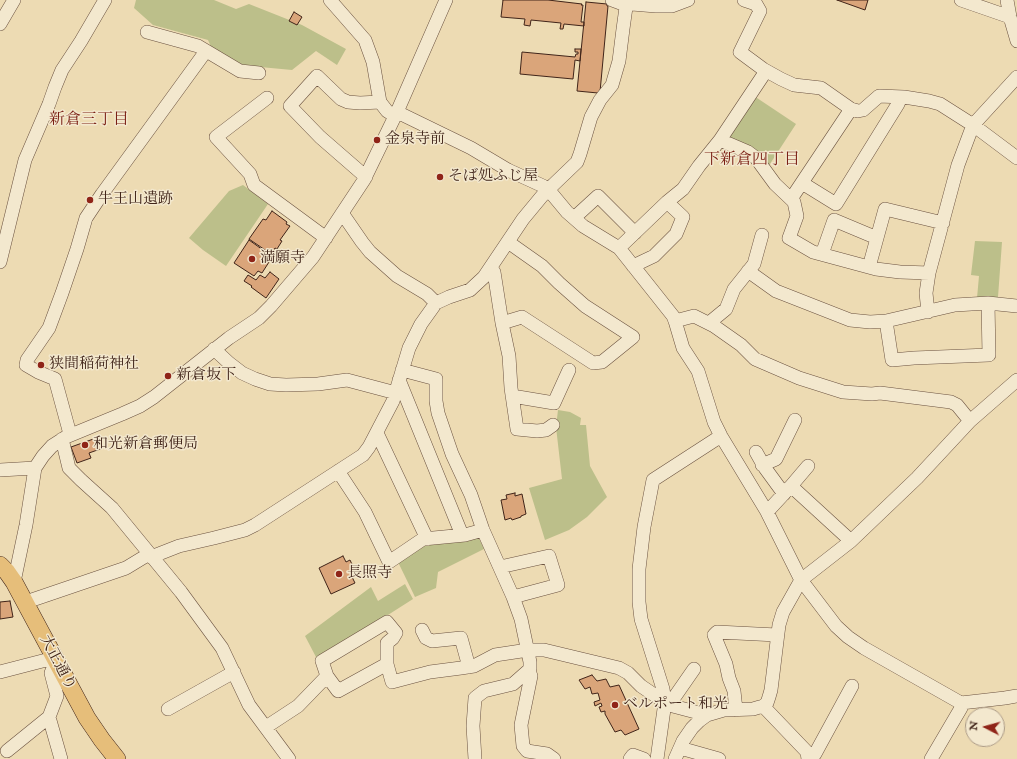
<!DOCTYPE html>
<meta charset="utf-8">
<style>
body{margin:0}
#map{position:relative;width:1017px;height:759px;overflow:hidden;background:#eddbb3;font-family:"IM FELL English",serif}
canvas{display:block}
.north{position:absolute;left:965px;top:707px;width:40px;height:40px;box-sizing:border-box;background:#f3e8ce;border:1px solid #ab9a86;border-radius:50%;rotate:276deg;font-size:11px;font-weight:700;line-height:16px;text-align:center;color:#402419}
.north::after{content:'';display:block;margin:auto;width:14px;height:18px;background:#8f2418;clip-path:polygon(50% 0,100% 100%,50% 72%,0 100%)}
</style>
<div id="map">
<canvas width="1017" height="759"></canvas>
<div class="north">N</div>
</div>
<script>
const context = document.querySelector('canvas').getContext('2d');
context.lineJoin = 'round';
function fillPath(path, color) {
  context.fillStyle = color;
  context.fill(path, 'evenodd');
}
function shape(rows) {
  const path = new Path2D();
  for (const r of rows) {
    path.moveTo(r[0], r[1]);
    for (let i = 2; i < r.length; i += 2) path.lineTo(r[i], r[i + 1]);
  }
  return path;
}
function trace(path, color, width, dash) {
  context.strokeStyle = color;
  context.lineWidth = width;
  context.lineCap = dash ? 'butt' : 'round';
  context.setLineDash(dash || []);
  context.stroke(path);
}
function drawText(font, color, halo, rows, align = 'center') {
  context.font = font + ' "IM FELL English","Noto Serif JP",serif';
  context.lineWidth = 3;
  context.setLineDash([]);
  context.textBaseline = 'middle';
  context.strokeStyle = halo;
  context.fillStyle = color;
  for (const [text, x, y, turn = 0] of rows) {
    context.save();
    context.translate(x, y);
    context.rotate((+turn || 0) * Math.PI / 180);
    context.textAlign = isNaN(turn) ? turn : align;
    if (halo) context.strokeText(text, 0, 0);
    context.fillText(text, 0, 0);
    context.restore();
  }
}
const green = shape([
 [136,0,214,0,236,9,249,4,302,25,346,49,337,65,316,51,292,70,239,65,212,49,208,40,153,25,134,8],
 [754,96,796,124,768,167,730,140,727,135],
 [243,185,268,204,226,266,203,250,189,238,229,191],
 [975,241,1002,242,998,297,977,298,979,276,971,275],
 [558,410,570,412,581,418,580,425,586,425,590,466,607,497,587,517,569,530,545,540,529,488,562,479,556,427],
 [478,536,484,549,438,572,436,588,415,597,398,562,425,544],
 [405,584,413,599,344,643,316,657,305,636,371,587,378,601]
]);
const building = shape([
 [503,0,548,0,582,4,581,5,583,5,581,22,584,22,584,26,564,24,563,29,560,29,561,23,531,20,530,26,524,25,525,19,501,17,503,0],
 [837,0,868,0,865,10,837,0],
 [586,2,607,4,607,6,608,6,600,92,598,92,598,93,577,91,586,2],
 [294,12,302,17,297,25,289,21,294,12],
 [575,49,581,49,580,61,575,60,573,79,520,74,522,52,575,57,576,54,578,54,578,52,575,52,575,49],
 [272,211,287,222,286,224,290,226,280,240,282,241,277,249,275,248,271,254,249,239,263,219,266,220,272,211],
 [249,240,270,255,266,260,269,262,262,273,258,271,254,276,234,263,249,240],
 [270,272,279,279,266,298,251,287,252,286,244,281,248,275,256,280,260,275,265,278,270,272],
 [99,437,103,448,89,453,91,458,77,463,71,447,99,437],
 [515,493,515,496,522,494,526,514,521,516,521,517,512,520,511,518,505,520,501,500,507,499,506,495,515,493],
 [343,556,346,562,350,560,357,575,352,577,355,583,331,594,319,568,343,556],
 [10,601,13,617,0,619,0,602,10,601],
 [592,675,597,681,606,679,610,687,619,685,639,729,625,735,621,730,615,732,605,714,605,711,601,712,599,707,602,706,601,703,595,706,594,702,600,700,598,693,592,694,590,687,585,689,579,680,592,675]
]);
const minor = shape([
 [330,0,365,40,373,62,380,102,387,111,395,116],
 [612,0,620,3,656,6,672,6,688,0],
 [744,0,756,4,760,11,740,52,763,69,781,79,794,85,821,88,851,109,858,111,863,110,879,96,904,97,929,101,940,104,973,125,1017,158],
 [961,0,1010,17],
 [1007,0,1010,17,1017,41],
 [0,24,14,0],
 [147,32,198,46,240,71,259,73],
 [267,98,216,137,250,174,254,185,326,238],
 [397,112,471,148,508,170,543,186,552,194,567,212,583,226,619,248,673,316,675,321,683,348,698,371,714,422,721,436,767,512,801,580,836,626,848,637,864,648,961,703,1005,698,1017,696],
 [720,140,748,152,756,158,775,184,794,202,797,216,789,238,813,252,876,269,900,272,929,273],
 [366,177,320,137,290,106,317,76,341,99,348,102,360,103,380,102],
 [802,183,836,204,898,104,901,97],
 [791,199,851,109],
 [342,213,362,242,370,252,397,276,427,294,436,303],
 [574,218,598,196,635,233],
 [619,248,667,202,683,189,699,166,720,140,766,71],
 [822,254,834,220,877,238],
 [0,262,25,160,49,104,55,87,62,70,81,41,105,0],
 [633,266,654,256,676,234,683,217,667,202],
 [491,267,494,272,502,323,509,356,511,388,517,429,537,431,546,430,553,425],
 [869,267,885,209,943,223],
 [748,271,776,291,850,320,870,322,886,321,955,305,988,303,1017,306],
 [928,312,926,293,929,273,958,165,973,125,1017,77],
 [675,321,694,316,714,326,741,345,755,359,799,378,843,392,872,394,880,393,951,402,957,405,970,421],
 [886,321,892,360,914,358,989,355,988,303],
 [502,323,522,317,593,363,602,362,633,337,585,306,559,283,542,266,508,242],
 [709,323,726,309,734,289,754,264,762,235],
 [214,349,229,363,242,373,255,379,270,384,286,385,318,384,347,380,396,393],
 [402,370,436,379,436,401,438,413,452,454,471,495,483,530,513,597,521,619,530,662,530,669,513,684,484,691,475,698,473,726,475,759],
 [399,380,462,535],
 [512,396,554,403,569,370],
 [377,433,427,539],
 [70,434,55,379,38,372,26,365,27,360,49,328,62,293,77,249,86,218,102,194,206,51],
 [62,439,69,468,81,480,112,508,181,592,222,648,249,705,289,759],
 [756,452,765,468,784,494],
 [762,465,776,459,795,420],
 [0,470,35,468],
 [338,471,365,512,389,562,423,539,465,535,483,530],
 [791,486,851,541],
 [767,512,791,486,808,466],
 [151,557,179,546,214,538,245,530,255,525,363,455,369,447,393,401,409,348,421,324,436,303,449,297,470,290,484,277,523,219,547,190,553,185,577,162,580,154,591,117,600,100,612,85,619,61,623,29,627,0],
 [500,567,549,556,558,585,513,597],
 [14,582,26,525,35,468,43,456,52,446,66,437,122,414,140,406,154,397,229,338,259,318,271,306,313,257,364,180,397,112,446,0],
 [26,602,126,568,149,554],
 [422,630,426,638,432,641,461,638,469,667],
 [387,664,338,691,327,676,322,661,387,622,396,633,393,638,387,643,387,664,392,682,430,672,461,668,474,666,495,655,528,650,544,650,619,668,628,673,641,686,669,705,707,715],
 [529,671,531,676,521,725,523,746,527,751,547,754,554,759],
 [0,672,54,658],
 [669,705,694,669],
 [763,706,807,752,808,759],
 [168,709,234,672],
 [736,710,734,691,729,678,726,664,714,635,717,632,777,635],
 [49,717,61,759],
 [266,727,298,706,327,676],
 [680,748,719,759],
 [7,751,49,717,57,696,51,673,56,661],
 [808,755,815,754,852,686],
 [630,759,633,755,644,759],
 [657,759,665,702,663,689,641,619,639,602,639,569,644,527,653,480,721,436],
 [675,759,683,741,692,728,699,721,707,715,724,710,753,709,763,706,767,703,769,697,771,690,779,625,783,612,801,580,851,541,917,478,970,421,1017,380],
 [931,759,961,708,961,703]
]);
const major = shape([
 [0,565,7,572,14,582,87,718,102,740,117,759]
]);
const markers = [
 [377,140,4,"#8f2418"],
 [440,177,4,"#8f2418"],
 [90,200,4,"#8f2418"],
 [252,259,4,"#8f2418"],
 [41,365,4,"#8f2418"],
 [168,376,4,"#8f2418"],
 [85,445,4,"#8f2418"],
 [339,574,4,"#8f2418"],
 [615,705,4,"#8f2418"]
];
const poiNames = [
 ["金泉寺前",385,140],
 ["そば処ふじ屋",448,177],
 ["牛王山遺跡",98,200],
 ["満願寺",260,259],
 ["狭間稲荷神社",49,365],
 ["新倉坂下",176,376],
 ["和光新倉郵便局",93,445],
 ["長照寺",347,574],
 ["ベルポート和光",623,705]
];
const streetNames = [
 ["大正通り",57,663,62]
];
const neighbourhoodNames = [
 ["新倉三丁目",89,121],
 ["下新倉四丁目",752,161]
];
fillPath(green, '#bcbf8a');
fillPath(building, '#daa57a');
trace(building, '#402419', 1);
trace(minor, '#6b5240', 14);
trace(major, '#402419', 18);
trace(minor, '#f3e8ce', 13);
trace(major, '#e6be7a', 17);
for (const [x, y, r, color] of markers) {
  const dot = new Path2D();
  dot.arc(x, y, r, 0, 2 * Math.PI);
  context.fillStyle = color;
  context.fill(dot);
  trace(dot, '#f3e8ce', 1.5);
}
drawText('15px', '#402419', '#f3e8ce', poiNames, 'left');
drawText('15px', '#402419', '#f3e8ce', streetNames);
drawText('16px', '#7a1f14', '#f3e8ce', neighbourhoodNames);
</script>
